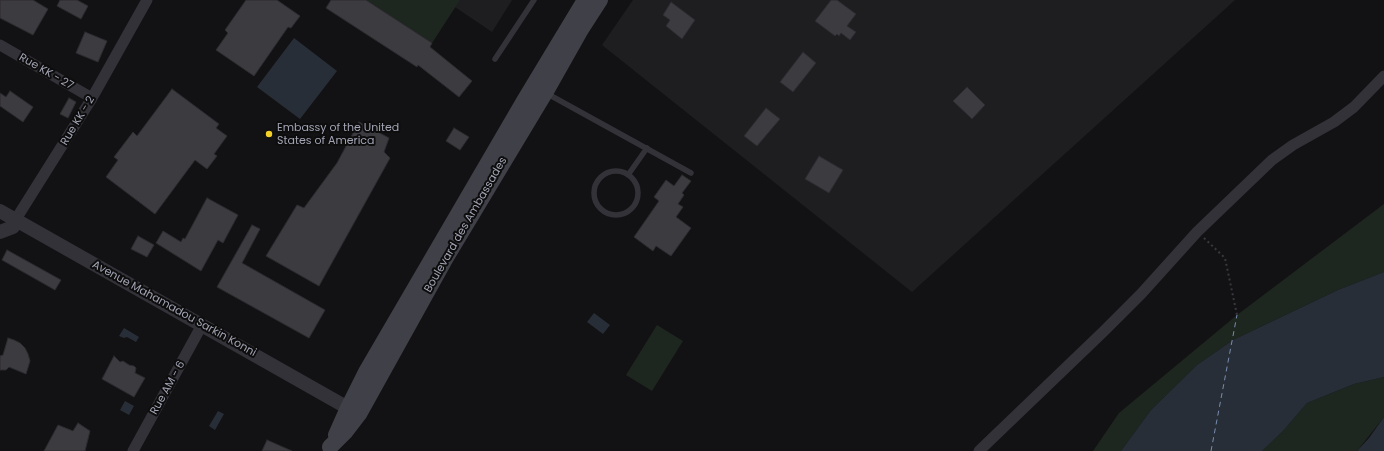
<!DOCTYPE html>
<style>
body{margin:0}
canvas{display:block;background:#121113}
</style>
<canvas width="1384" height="451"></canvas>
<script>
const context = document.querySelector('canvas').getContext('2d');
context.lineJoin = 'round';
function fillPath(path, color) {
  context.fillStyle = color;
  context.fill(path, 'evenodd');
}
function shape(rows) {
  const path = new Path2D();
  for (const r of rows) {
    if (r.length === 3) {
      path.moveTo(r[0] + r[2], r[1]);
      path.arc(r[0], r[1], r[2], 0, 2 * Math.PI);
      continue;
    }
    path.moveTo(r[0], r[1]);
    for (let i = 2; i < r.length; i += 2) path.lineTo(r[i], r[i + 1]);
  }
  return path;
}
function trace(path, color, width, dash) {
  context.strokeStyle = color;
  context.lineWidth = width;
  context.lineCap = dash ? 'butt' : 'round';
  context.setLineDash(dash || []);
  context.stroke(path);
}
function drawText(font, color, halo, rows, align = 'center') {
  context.font = font + ' Poppins,sans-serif';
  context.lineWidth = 4;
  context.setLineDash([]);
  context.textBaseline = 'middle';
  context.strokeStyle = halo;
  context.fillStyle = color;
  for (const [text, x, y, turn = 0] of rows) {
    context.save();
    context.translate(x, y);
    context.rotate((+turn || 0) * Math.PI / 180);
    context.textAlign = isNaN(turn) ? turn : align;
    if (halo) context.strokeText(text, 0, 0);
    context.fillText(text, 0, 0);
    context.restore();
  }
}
const built = shape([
 [366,0,512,0,492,32,455,7,432,43],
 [633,0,1235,0,912,292,602,45]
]);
const green = shape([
 [366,0,460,0,432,43],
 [1384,204,1384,272,1338,290,1233,340,1197,365,1151,410,1121,451,1093,451,1119,413,1237,315],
 [657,325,683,341,652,391,626,375],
 [1384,377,1384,417,1357,451,1262,451,1283,431,1307,403,1354,384]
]);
const water = shape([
 [294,38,337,71,300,119,257,87],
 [1384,272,1384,377,1354,384,1307,403,1283,431,1262,451,1121,451,1151,410,1197,365,1233,340,1338,290],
 [594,313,610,325,603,334,587,322],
 [124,328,139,337,136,342,127,337,124,338,119,336],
 [125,401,134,406,129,415,120,410],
 [218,411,224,414,215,430,209,426],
 [1384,417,1384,451,1357,451,1369,438]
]);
const ferry = shape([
 [1211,451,1237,315]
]);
const building = shape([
 [0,0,33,0,48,9,33,35,0,18,0,0],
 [60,0,77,0,88,6,81,19,57,6,60,0],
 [246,0,277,0,300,16,291,28,288,27,254,76,216,50,228,33,225,30,246,0],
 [331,0,366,0,432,43,430,47,472,81,459,97,418,65,417,67,326,8,331,0],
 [831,0,837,0,856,14,847,26,856,32,850,40,841,33,839,36,837,34,835,36,815,21,831,0],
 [671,2,695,20,682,39,666,26,670,20,663,15,671,2],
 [85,32,107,41,98,62,76,53,85,32],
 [803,52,816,63,793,92,780,82,803,52],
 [967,87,985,105,972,119,953,101,967,87],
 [172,89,219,124,216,128,227,136,214,154,217,156,207,169,195,160,155,214,106,177,118,160,114,157,133,132,137,136,172,89],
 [10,91,33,107,23,122,0,106,0,93,6,97,10,91],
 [69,98,76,102,68,118,60,114,69,98],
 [766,108,780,119,757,146,744,136,766,108],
 [359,122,389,138,384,152,390,158,319,286,266,256,297,205,304,208,337,163,359,122],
 [454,128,469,137,460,150,446,141,454,128],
 [819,156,843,170,829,193,805,179,819,156],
 [682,175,691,181,682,193,684,195,678,204,683,207,676,217,691,228,671,256,656,246,653,251,634,237,659,201,654,197,666,180,674,186,682,175],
 [207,198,238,215,223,243,218,240,201,271,156,243,163,231,181,242,183,238,185,239,207,198],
 [252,225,260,229,242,263,325,310,309,338,217,287,252,225],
 [138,236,154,245,147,257,131,249,138,236],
 [7,250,61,280,55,290,2,260,7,250],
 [8,338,14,340,20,343,25,348,28,354,30,361,26,374,9,367,6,370,0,370,0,356,3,355,8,338],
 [114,356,120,362,123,361,129,365,134,366,136,368,135,373,145,378,134,397,102,379,114,356],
 [78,423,90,431,85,451,44,451,58,425,73,431,78,423],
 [267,440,292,451,262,451,267,440]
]);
const path = shape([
 [1204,238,1225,258,1237,315]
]);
const service = shape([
 [495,59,534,0],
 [546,93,691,173],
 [616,193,22],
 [628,175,647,148]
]);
const minor = shape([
 [0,45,92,98],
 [16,219,92,98,147,0],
 [133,451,202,325],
 [979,451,1104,331,1141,294,1197,232,1272,160,1293,145,1334,122,1354,107,1384,76]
]);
const tertiary = shape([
 [0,211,348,408],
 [0,232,13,227,16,222,16,219]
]);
const secondary = shape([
 [336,435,348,408,366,372,524,101,585,0],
 [330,447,346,431,359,414,444,261,545,93,580,31,600,0]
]);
const markers = [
 [269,134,4,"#f4d128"]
];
const streetNames = [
 ["Rue KK - 27",46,72,30],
 ["Rue KK - 2",78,121,-59],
 ["Boulevard des Ambassades",466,225,-60],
 ["Avenue Mahamadou Sarkin Konni",174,309,29],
 ["Rue AM - 6",168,388,-61]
];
const poiNames = [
 ["Embassy of the United",277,128],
 ["States of America",277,141]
];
fillPath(built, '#1e1d20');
fillPath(green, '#1e2620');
fillPath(water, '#282e37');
trace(ferry, '#788db0', 1, [5, 4]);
fillPath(building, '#3c3b40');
trace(building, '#2c2b2f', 1);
trace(path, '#38393f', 2, [2, 3]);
trace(service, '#323238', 5.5);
trace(minor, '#323238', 11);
trace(tertiary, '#323238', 14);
trace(secondary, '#404148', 16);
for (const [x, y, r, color] of markers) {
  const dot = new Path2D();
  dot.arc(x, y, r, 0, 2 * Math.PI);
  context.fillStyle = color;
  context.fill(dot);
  trace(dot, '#0d0d0e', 1.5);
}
drawText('11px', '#a3a5b4', '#0d0d0e', streetNames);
drawText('11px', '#a3a5b4', '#0d0d0e', poiNames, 'left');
</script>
